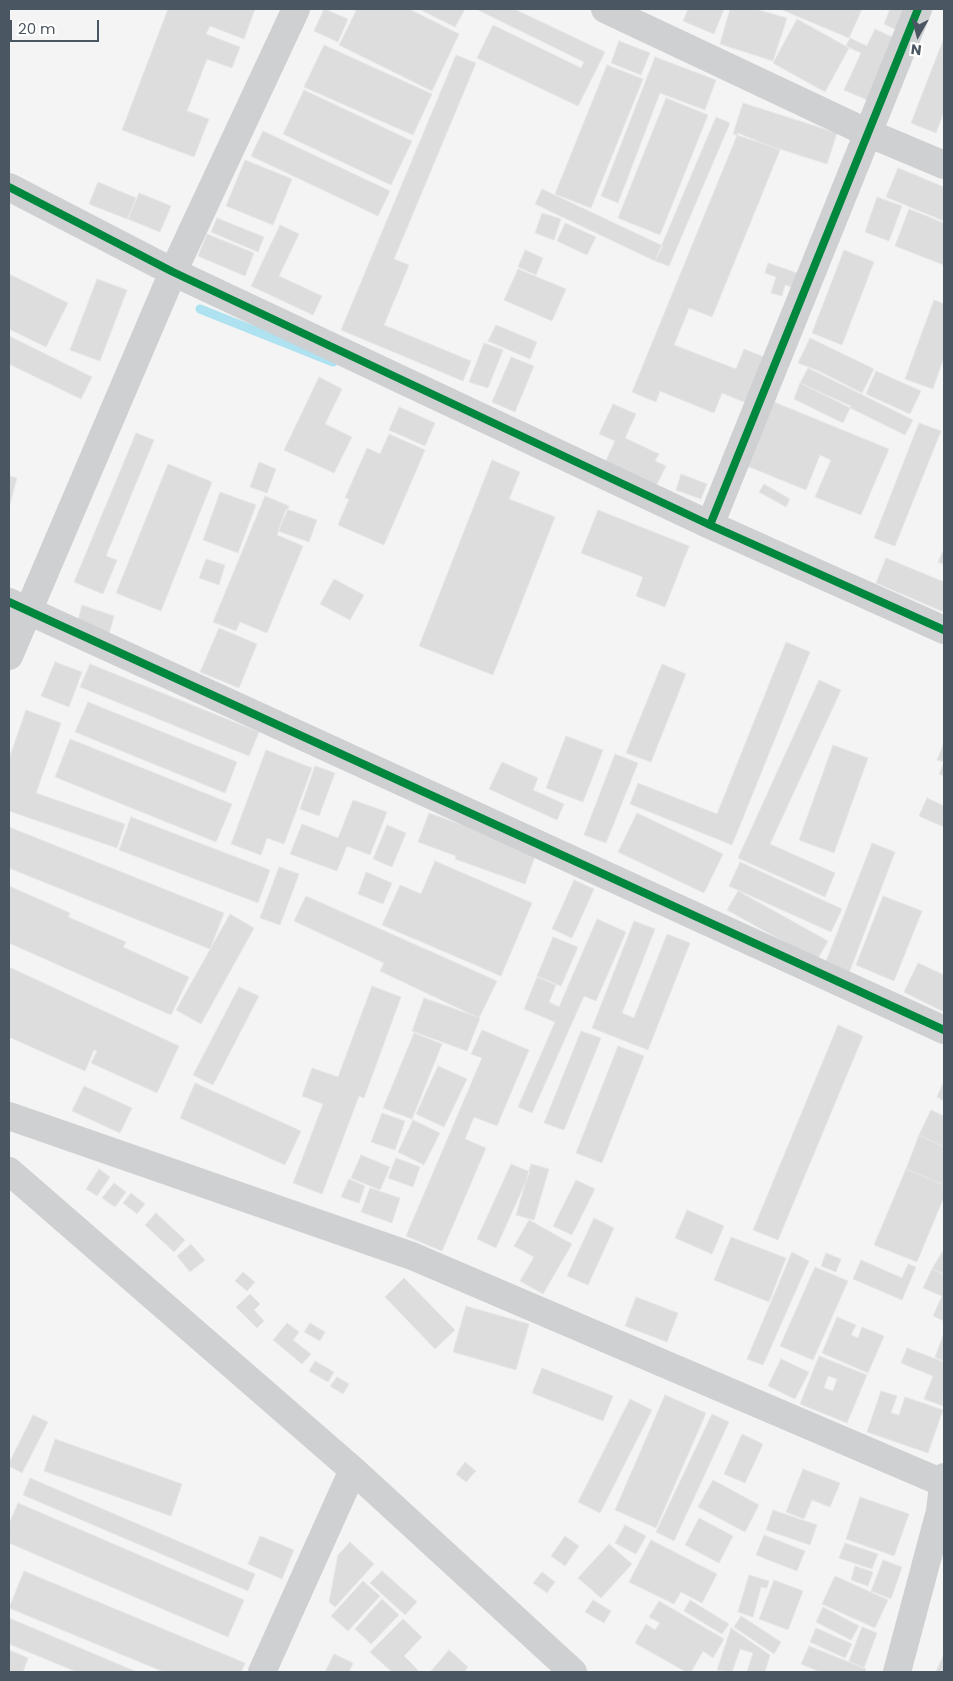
<!DOCTYPE html>
<style>
body{margin:0}
#map{position:relative;width:953px;height:1681px;overflow:hidden;background:#f4f4f4;font-family:Poppins,sans-serif}
canvas{display:block}
.frame{position:absolute;inset:0;border:10px solid #4a5661;pointer-events:none}
.north{position:absolute;left:893px;top:10px;width:50px;height:50px;-webkit-text-stroke:4px #fff;paint-order:stroke;rotate:187deg;font-size:14px;font-weight:700;line-height:20px;text-align:center;color:#4a5661}
.north::after{content:'';display:block;margin:auto;width:18px;height:22px;background:#4a5661;clip-path:polygon(50% 0,100% 100%,50% 72%,0 100%)}
.scale{position:absolute;left:10px;top:20px;width:89px;height:22px;box-sizing:border-box;border:2px solid #4a5661;border-top:0;padding-left:6px;font-size:15px;line-height:18px;white-space:nowrap;color:#4a5661;-webkit-text-stroke:4px #fff;paint-order:stroke}
</style>
<div id="map">
<canvas width="953" height="1681"></canvas>
<div class="frame"></div>
<div class="north">N</div>
<div class="scale">20 m</div>
</div>
<script>
const context = document.querySelector('canvas').getContext('2d');
context.lineJoin = 'round';
function shape(rows) {
  const path = new Path2D();
  for (const r of rows) {
    path.moveTo(r[0], r[1]);
    for (let i = 2; i < r.length; i += 2) path.lineTo(r[i], r[i + 1]);
  }
  return path;
}
function trace(path, color, width, dash) {
  context.strokeStyle = color;
  context.lineWidth = width;
  context.lineCap = dash ? 'butt' : 'round';
  context.setLineDash(dash || []);
  context.stroke(path);
}
function fillPath(path, color) {
  context.fillStyle = color;
  context.fill(path, 'evenodd');
}
const stream = shape([
 [200,309,333,362]
]);
const building = shape([
 [168,9,255,9,244,39,210,26,206,34,240,47,232,68,207,59,187,111,209,119,194,157,122,130,168,9],
 [324,9,348,19,338,42,314,31,324,9],
 [353,9,409,9,459,34,432,91,339,45,356,11,353,9],
 [419,9,465,9,455,27,419,9],
 [476,9,514,9,605,52,578,106,477,58,493,25,581,68,584,62,476,9],
 [688,9,724,9,714,34,683,21,688,9],
 [730,9,755,9,787,18,773,61,720,44,730,9],
 [780,9,862,9,849,38,780,9],
 [890,9,905,9,897,30,884,24,890,9],
 [797,19,849,48,825,92,773,63,797,19],
 [875,29,898,40,870,101,844,90,861,53,846,46,850,38,867,46,875,29],
 [944,38,944,112,936,133,911,123,944,38],
 [619,41,650,53,641,75,611,63,619,41],
 [324,45,432,94,413,135,304,87,324,45],
 [456,55,476,63,394,259,409,265,384,325,471,361,463,381,341,330,456,55],
 [655,57,716,80,705,110,660,93,618,203,601,196,655,57],
 [607,65,643,79,591,208,555,194,607,65],
 [304,90,412,141,391,185,283,134,304,90],
 [666,98,708,115,660,235,618,218,666,98],
 [743,103,837,133,827,164,733,134,743,103],
 [716,117,730,123,669,266,655,261,716,117],
 [263,131,390,191,378,216,251,156,263,131],
 [738,133,780,150,712,317,689,308,674,345,736,369,744,349,767,358,749,404,722,393,714,413,660,391,656,402,632,392,738,133],
 [245,160,292,179,273,225,226,206,245,160],
 [898,168,944,187,944,221,886,197,898,168],
 [98,182,136,198,127,219,89,204,98,182],
 [542,189,663,246,655,261,535,204,542,189],
 [139,193,171,206,160,232,128,219,139,193],
 [877,197,902,206,889,241,865,232,877,197],
 [909,209,944,223,944,265,895,246,909,209],
 [542,213,561,219,554,240,535,233,542,213],
 [217,218,264,237,258,252,211,232,217,218],
 [565,223,596,237,587,255,557,241,565,223],
 [280,225,299,234,279,276,322,296,313,315,251,286,280,225],
 [207,234,254,253,245,276,198,256,207,234],
 [525,250,543,258,536,275,518,267,525,250],
 [844,250,874,262,842,345,812,333,844,250],
 [768,263,803,275,799,289,785,285,782,296,771,293,776,277,765,273,768,263],
 [518,269,566,289,552,321,504,300,518,269],
 [9,274,68,303,46,347,9,329,9,274],
 [97,279,127,290,100,361,70,350,97,279],
 [934,300,944,304,944,357,933,389,905,379,934,300],
 [496,325,537,342,530,359,488,341,496,325],
 [9,336,92,377,81,399,9,364,9,336],
 [810,338,874,369,862,393,817,370,798,363,810,338],
 [484,343,503,350,488,388,469,382,484,343],
 [511,357,534,366,515,412,492,402,511,357],
 [808,368,913,420,905,435,800,383,808,368],
 [876,371,921,391,910,414,866,394,876,371],
 [319,377,342,389,325,424,352,437,334,473,284,450,319,377],
 [800,383,851,406,843,423,794,399,800,383],
 [769,400,889,449,861,515,815,497,831,460,820,455,806,490,742,464,769,400],
 [613,404,636,414,625,438,659,454,655,461,666,466,655,488,604,465,615,441,599,434,613,404],
 [399,407,435,423,425,446,389,430,399,407],
 [919,423,941,431,895,546,874,538,919,423],
 [136,433,154,440,106,556,117,560,103,594,74,582,136,433],
 [389,434,425,450,384,545,338,525,349,499,345,498,367,448,380,454,389,434],
 [492,460,520,472,509,499,555,517,493,675,419,646,492,460],
 [259,462,276,469,267,493,250,487,259,462],
 [168,464,212,482,161,611,116,593,168,464],
 [681,474,707,484,701,499,676,490,681,474],
 [9,476,17,478,9,508,9,476],
 [764,484,790,499,786,507,759,492,764,484],
 [220,492,256,505,238,553,203,540,220,492],
 [265,496,289,506,277,535,303,546,267,633,240,622,236,631,213,622,265,496],
 [286,509,317,520,309,542,278,531,286,509],
 [598,510,689,546,665,607,636,596,643,577,581,553,598,510],
 [944,549,944,565,938,562,944,549],
 [886,558,944,582,944,612,876,583,886,558],
 [206,559,225,565,219,585,199,578,206,559],
 [334,579,364,595,350,620,320,604,334,579],
 [82,605,114,616,109,634,77,624,82,605],
 [219,628,257,644,239,688,200,672,219,628],
 [786,642,810,652,732,845,630,804,638,783,717,814,786,642],
 [55,662,82,672,69,707,41,696,55,662],
 [90,664,259,732,249,756,80,687,90,664],
 [662,664,686,674,651,762,626,753,662,664],
 [819,680,841,690,770,844,835,873,825,897,738,858,819,680],
 [88,702,237,762,225,793,75,732,88,702],
 [26,710,61,723,36,793,125,824,117,848,9,811,9,759,26,710],
 [566,736,603,750,583,802,546,788,566,736],
 [70,739,232,804,216,842,55,777,70,739],
 [833,745,868,758,834,853,799,840,833,745],
 [943,745,944,745,944,776,939,774,944,762,937,760,943,745],
 [266,750,312,768,284,844,267,838,261,855,231,844,266,750],
 [615,754,638,763,606,843,584,835,615,754],
 [502,762,538,778,533,790,564,804,557,820,489,789,502,762],
 [315,766,335,773,319,816,300,809,315,766],
 [927,798,944,806,944,827,919,816,927,798],
 [353,800,387,812,370,855,347,846,337,871,290,854,302,824,338,838,353,800],
 [429,813,537,851,525,884,455,859,456,856,418,842,429,813],
 [637,813,723,854,704,893,618,852,637,813],
 [131,817,270,870,258,903,119,850,131,817],
 [387,825,406,833,392,867,373,859,387,825],
 [9,827,224,913,210,949,9,868,9,827],
 [872,843,895,852,849,973,825,964,872,843],
 [435,861,532,903,501,976,382,925,400,885,421,894,435,861],
 [740,862,842,909,831,932,729,886,740,862],
 [279,867,299,874,280,925,260,918,279,867],
 [366,872,392,883,383,904,358,894,366,872],
 [574,880,594,889,572,938,552,929,574,880],
 [9,886,70,913,68,917,126,942,123,947,189,977,171,1015,9,943,9,886],
 [738,891,828,941,817,960,727,910,738,891],
 [306,896,497,981,479,1018,380,971,384,963,294,921,306,896],
 [883,896,922,911,894,981,856,965,883,896],
 [230,914,254,928,201,1024,176,1010,230,914],
 [597,919,626,932,596,1001,584,996,532,1113,518,1107,555,1022,524,1009,537,977,556,985,549,1002,559,1007,597,919],
 [634,921,655,929,622,1013,634,1018,667,934,690,943,648,1050,592,1028,634,921],
 [553,937,578,947,561,986,537,976,553,937],
 [918,963,944,975,944,1012,904,992,918,963],
 [9,967,179,1046,157,1093,91,1063,97,1051,94,1050,85,1071,9,1037,9,967],
 [372,986,401,997,364,1098,359,1096,322,1194,293,1183,323,1104,302,1096,312,1068,338,1077,372,986],
 [239,987,259,996,213,1085,193,1075,239,987],
 [424,998,480,1018,467,1051,412,1031,424,998],
 [838,1025,863,1036,778,1240,753,1230,838,1025],
 [482,1030,529,1050,497,1126,474,1117,465,1139,486,1148,442,1251,406,1236,482,1058,471,1054,482,1030],
 [581,1031,601,1038,564,1130,544,1123,581,1031],
 [414,1033,442,1044,412,1119,383,1108,414,1033],
 [618,1046,644,1056,602,1163,576,1153,618,1046],
 [438,1066,467,1079,444,1127,416,1114,438,1066],
 [944,1081,944,1101,937,1097,944,1081],
 [195,1083,301,1131,285,1165,180,1118,195,1083],
 [84,1086,132,1108,120,1133,72,1111,84,1086],
 [931,1110,944,1116,944,1147,919,1135,931,1110],
 [382,1113,405,1121,395,1150,371,1142,382,1113],
 [413,1120,440,1133,424,1165,398,1152,413,1120],
 [919,1135,944,1147,944,1185,906,1169,919,1135],
 [361,1155,390,1167,380,1190,351,1178,361,1155],
 [396,1158,420,1167,413,1187,388,1178,396,1158],
 [511,1164,530,1172,496,1248,477,1239,511,1164],
 [531,1164,549,1169,534,1220,516,1215,531,1164],
 [99,1169,110,1177,97,1196,86,1189,99,1169],
 [906,1169,944,1185,944,1197,917,1262,874,1245,906,1169],
 [349,1179,365,1186,359,1203,341,1197,349,1179],
 [576,1180,595,1189,572,1235,553,1226,576,1180],
 [114,1183,126,1192,115,1207,102,1198,114,1183],
 [370,1188,400,1198,392,1223,361,1212,370,1188],
 [131,1193,145,1204,137,1214,123,1203,131,1193],
 [687,1210,724,1226,712,1254,675,1238,687,1210],
 [156,1213,185,1240,174,1252,145,1225,156,1213],
 [594,1218,614,1228,588,1285,567,1276,594,1218],
 [529,1220,572,1244,543,1294,520,1281,534,1257,514,1246,529,1220],
 [731,1237,786,1258,769,1302,714,1280,731,1237],
 [191,1244,205,1260,190,1272,177,1256,191,1244],
 [792,1252,809,1261,763,1365,747,1359,792,1252],
 [942,1252,944,1253,944,1275,932,1269,942,1252],
 [826,1253,841,1259,836,1272,821,1266,826,1253],
 [861,1260,902,1278,908,1264,916,1267,902,1300,853,1279,861,1260],
 [815,1267,848,1281,813,1360,780,1346,815,1267],
 [932,1269,944,1274,944,1321,933,1316,942,1296,923,1288,932,1269],
 [243,1272,255,1282,247,1291,235,1281,243,1272],
 [404,1278,455,1330,435,1349,385,1297,404,1278],
 [250,1294,260,1304,254,1310,264,1321,257,1328,236,1307,250,1294],
 [636,1297,678,1313,667,1342,625,1326,636,1297],
 [466,1306,529,1324,516,1370,453,1352,466,1306],
 [837,1317,856,1325,851,1335,858,1338,862,1327,884,1336,868,1373,822,1353,837,1317],
 [287,1323,299,1332,293,1340,311,1354,302,1364,273,1340,287,1323],
 [310,1323,325,1332,320,1341,304,1332,310,1323],
 [944,1333,944,1361,935,1357,944,1333],
 [907,1348,944,1362,943,1406,924,1399,933,1376,901,1363,907,1348],
 [819,1356,867,1375,847,1423,800,1404,819,1356],
 [828,1376,837,1379,833,1391,824,1388,828,1376],
 [781,1359,809,1372,795,1399,768,1386,781,1359],
 [315,1361,334,1372,328,1382,309,1371,315,1361],
 [542,1368,613,1396,603,1421,532,1393,542,1368],
 [337,1377,349,1384,343,1394,330,1386,337,1377],
 [881,1391,897,1396,891,1413,899,1415,905,1397,943,1410,928,1453,867,1432,881,1391],
 [665,1395,706,1413,656,1528,615,1510,665,1395],
 [630,1399,652,1410,600,1513,578,1502,630,1399],
 [712,1414,729,1422,674,1541,656,1532,712,1414],
 [33,1415,48,1422,22,1473,9,1466,9,1463,33,1415],
 [742,1434,763,1444,745,1483,724,1474,742,1434],
 [55,1439,182,1484,171,1516,44,1471,55,1439],
 [465,1462,476,1471,466,1482,456,1474,465,1462],
 [803,1469,840,1483,830,1507,812,1500,804,1519,786,1512,803,1469],
 [30,1478,255,1574,248,1591,23,1495,30,1478],
 [713,1480,759,1505,745,1532,698,1507,713,1480],
 [860,1497,909,1514,894,1556,846,1539,860,1497],
 [18,1503,244,1600,228,1637,9,1543,9,1524,18,1503],
 [773,1510,817,1525,810,1545,766,1530,773,1510],
 [699,1518,733,1536,719,1563,685,1545,699,1518],
 [625,1525,646,1536,636,1554,615,1543,625,1525],
 [764,1535,805,1551,797,1571,756,1555,764,1535],
 [260,1536,294,1550,282,1579,248,1564,260,1536],
 [565,1536,579,1546,565,1566,551,1556,565,1536],
 [651,1540,717,1574,702,1603,681,1592,674,1604,629,1582,651,1540],
 [350,1542,374,1564,335,1607,329,1602,338,1555,350,1542],
 [845,1543,878,1554,872,1569,839,1558,845,1543],
 [609,1544,632,1564,601,1598,578,1578,609,1544],
 [883,1560,902,1567,891,1599,871,1591,883,1560],
 [855,1566,873,1572,868,1586,851,1580,855,1566],
 [24,1571,245,1663,241,1672,164,1672,9,1608,24,1571],
 [382,1571,417,1602,405,1615,370,1583,382,1571],
 [542,1572,555,1582,547,1593,533,1583,542,1572],
 [749,1575,769,1581,767,1588,761,1587,753,1617,738,1612,749,1575],
 [835,1576,888,1600,875,1628,822,1604,835,1576],
 [774,1580,803,1591,788,1630,759,1619,774,1580],
 [363,1581,380,1596,348,1631,331,1616,363,1581],
 [382,1599,399,1615,371,1644,355,1629,382,1599],
 [593,1600,611,1611,604,1623,585,1612,593,1600],
 [690,1600,729,1624,722,1634,684,1611,690,1600],
 [659,1601,724,1639,713,1658,703,1651,691,1672,686,1672,635,1643,646,1624,655,1630,660,1623,649,1617,659,1601],
 [823,1607,859,1626,851,1640,816,1622,823,1607],
 [741,1616,781,1642,774,1654,734,1627,741,1616],
 [9,1618,137,1672,77,1672,9,1644,9,1618],
 [403,1619,422,1637,404,1656,418,1670,416,1672,392,1672,370,1652,403,1619],
 [862,1627,877,1633,864,1668,849,1661,862,1627],
 [731,1628,770,1655,765,1672,747,1672,753,1653,740,1649,732,1672,717,1670,731,1628],
 [816,1628,852,1644,845,1658,810,1642,816,1628],
 [809,1646,866,1669,865,1672,820,1672,801,1664,809,1646],
 [9,1650,28,1658,23,1672,9,1672,9,1650],
 [449,1650,468,1667,464,1672,430,1672,449,1650],
 [944,1653,944,1672,936,1672,944,1653],
 [334,1654,353,1663,349,1672,325,1672,334,1654]
]);
const street = shape([
 [605,9,868,133,944,165],
 [9,187,173,272,710,525,944,630],
 [710,525,918,9],
 [9,602,944,1030],
 [9,656,173,272,296,9],
 [9,1116,412,1256,943,1483],
 [9,1171,353,1470,573,1672],
 [262,1672,353,1470],
 [897,1672,940,1511,944,1477]
]);
const cycleway = shape([
 [9,187,173,272,710,525,944,630],
 [710,525,918,9],
 [9,602,944,1030]
]);
trace(stream, '#aee2f0', 9);
fillPath(building, '#ddddde');
trace(building, '#e5e6e7', 1);
trace(street, '#ced0d2', 28);
trace(cycleway, '#00873e', 8);
</script>
